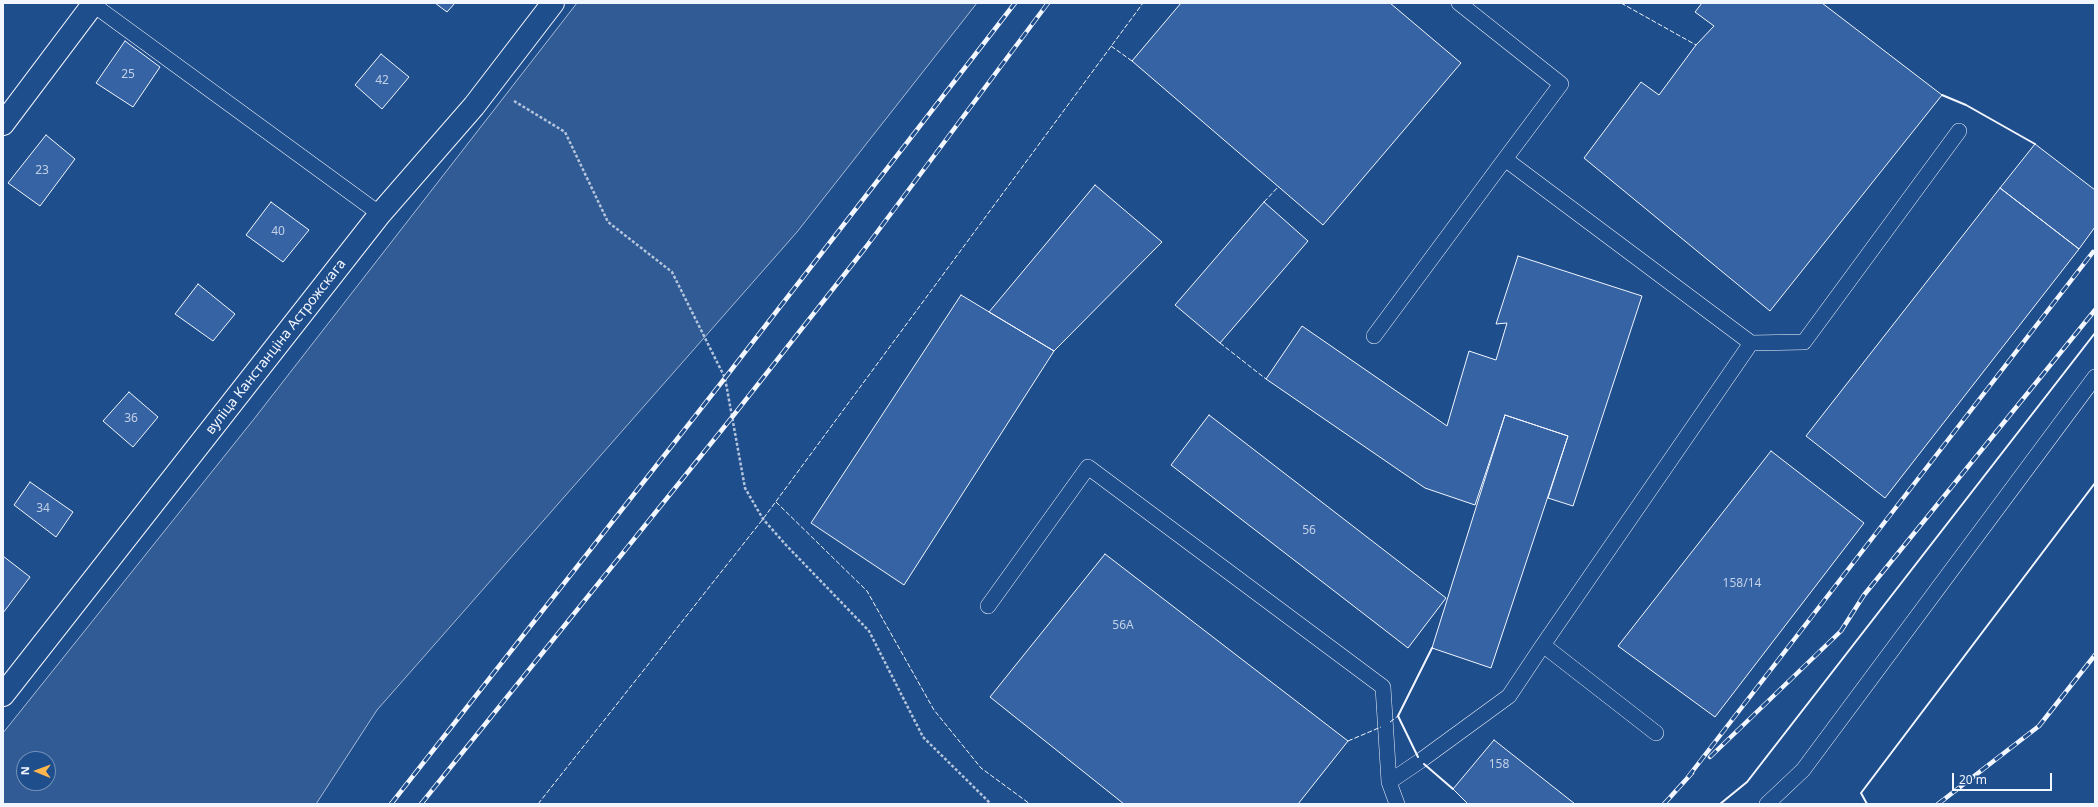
<!DOCTYPE html>
<meta charset="utf-8">
<style>
body{margin:0}
#map{position:relative;width:2098px;height:807px;overflow:hidden;background:#1f4e8c;font-family:"Noto Sans",sans-serif}
canvas{display:block}
.frame{position:absolute;inset:0;border:4px solid #f2f6ff;pointer-events:none}
.north{position:absolute;left:16px;top:751px;width:40px;height:40px;box-sizing:border-box;background:#1f4e8c;border:1px solid #7391ba;border-radius:50%;rotate:271deg;font-size:11px;font-weight:700;line-height:16px;text-align:center;color:#f2f6ff}
.north::after{content:'';display:block;margin:auto;width:14px;height:18px;background:#ffb74d;clip-path:polygon(50% 0,100% 100%,50% 72%,0 100%)}
.scale{position:absolute;left:1952px;top:773px;width:100px;height:18px;box-sizing:border-box;border:2px solid #f2f6ff;border-top:0;padding-left:5px;font-size:12px;line-height:14px;white-space:nowrap;color:#f2f6ff;-webkit-text-stroke:3px #1f4e8c;paint-order:stroke}
</style>
<div id="map">
<canvas width="2098" height="807"></canvas>
<div class="frame"></div>
<div class="north">N</div>
<div class="scale">20 m</div>
</div>
<script>
const context = document.querySelector('canvas').getContext('2d');
context.lineJoin = 'round';
function fillPath(path, color) {
  context.fillStyle = color;
  context.fill(path, 'evenodd');
}
function shape(rows) {
  const path = new Path2D();
  for (const r of rows) {
    path.moveTo(r[0], r[1]);
    for (let i = 2; i < r.length; i += 2) path.lineTo(r[i], r[i + 1]);
  }
  return path;
}
function trace(path, color, width, dash) {
  context.strokeStyle = color;
  context.lineWidth = width;
  context.lineCap = dash ? 'butt' : 'round';
  context.setLineDash(dash || []);
  context.stroke(path);
}
function drawText(font, color, halo, rows, align = 'center') {
  context.font = font + ' "Noto Sans",sans-serif';
  context.lineWidth = 3;
  context.setLineDash([]);
  context.textBaseline = 'middle';
  context.strokeStyle = halo;
  context.fillStyle = color;
  for (const [text, x, y, turn = 0] of rows) {
    context.save();
    context.translate(x, y);
    context.rotate((+turn || 0) * Math.PI / 180);
    context.textAlign = isNaN(turn) ? turn : align;
    if (halo) context.strokeText(text, 0, 0);
    context.fillText(text, 0, 0);
    context.restore();
  }
}
const built = shape([
 [577,3,977,3,797,232,377,710,316,804,3,804,3,733,254,419,577,3],
 [24,759,48,759,48,783,24,783,24,759]
]);
const building = shape([
 [435,3,455,3,447,12,435,3],
 [1181,3,1390,3,1461,63,1323,225,1132,61,1181,3],
 [1702,3,1822,3,1942,95,1770,311,1584,158,1641,82,1659,95,1696,45,1714,26,1695,12,1702,3],
 [125,41,160,67,133,107,96,83,125,41],
 [381,54,409,77,382,109,355,85,381,54],
 [46,135,75,159,40,206,8,183,46,135],
 [2035,144,2095,190,2095,227,2079,249,2000,188,2035,144],
 [1095,185,1162,242,1054,351,989,312,1095,185],
 [2000,188,2079,249,1885,498,1806,436,2000,188],
 [271,202,309,230,283,262,246,235,271,202],
 [1264,202,1308,241,1220,343,1175,305,1264,202],
 [1518,256,1642,296,1573,506,1548,498,1568,436,1505,415,1475,505,1425,488,1266,379,1302,326,1447,426,1469,351,1496,360,1507,323,1496,324,1518,256],
 [198,284,235,314,213,341,175,314,198,284],
 [961,295,1054,351,904,585,811,523,961,295],
 [129,392,158,417,133,447,103,421,129,392],
 [1209,415,1446,598,1408,648,1171,465,1209,415],
 [1505,415,1568,436,1491,668,1432,648,1505,415],
 [1771,451,1864,523,1715,717,1618,646,1771,451],
 [30,482,73,512,56,537,14,505,30,482],
 [1105,554,1348,741,1298,804,1124,804,990,697,1105,554],
 [3,556,30,577,3,613,3,556],
 [1494,740,1575,804,1468,804,1453,789,1494,740]
]);
const path = shape([
 [514,101,565,132,608,222,672,272,725,378,745,488,763,519,786,545,869,631,923,737,991,804]
]);
const service = shape([
 [91,3,380,214],
 [1459,3,1561,84,1505,159,1751,343],
 [1374,336,1505,159],
 [988,606,1088,467,1383,687,1389,782],
 [1543,645,1751,343,1804,342,1959,131],
 [1397,804,1389,782,1420,761,1509,696,1543,645,1656,733],
 [1767,804,1803,770,2095,377]
]);
const minor = shape([
 [3,124,94,3],
 [3,695,380,214,474,106,553,3]
]);
const rail = shape([
 [1710,757,1841,631,1864,595,2095,310],
 [1688,777,2093,252],
 [391,804,725,378,1015,3],
 [421,804,733,416,866,247,1048,3],
 [1664,804,1692,773],
 [1938,804,2039,726,2095,655]
]);
const fence = shape([
 [1621,3,1696,45],
 [1111,46,1132,61],
 [1264,202,1279,186],
 [1220,343,1266,379],
 [776,502,867,591,934,710,981,768,1030,804],
 [1390,722,1398,716],
 [1348,741,1381,727],
 [538,804,763,519,1143,3]
]);
const wall = shape([
 [1942,95,1966,105,2035,144],
 [1418,757,1398,716,1432,648],
 [1424,764,1453,789],
 [1720,804,1747,782,2095,333],
 [1867,804,1861,793,2095,483]
]);
const numberNames = [
 ["25",128,75],
 ["42",382,81],
 ["23",42,171],
 ["40",278,232],
 ["36",131,419],
 ["34",43,509],
 ["56",1309,531],
 ["158/14",1742,584],
 ["56А",1123,626],
 ["158",1499,765]
];
const streetNames = [
 ["вуліца Канстанціна Астрожскага",276,347,-52]
];
fillPath(built, '#305b95');
trace(built, '#a8bbd7', 1);
fillPath(building, '#3563a3');
trace(building, '#f2f6ff', 1);
trace(service, '#f2f6ff', 16);
trace(minor, '#f2f6ff', 24);
trace(path, '#b3c4dc', 2.5, [3, 2]);
trace(service, '#1f4e8c', 15);
trace(minor, '#1f4e8c', 22);
trace(rail, '#f2f6ff', 4.5);
trace(rail, '#1f4e8c', 3, [9]);
trace(fence, '#f2f6ff', 1, [5, 2]);
trace(wall, '#f2f6ff', 2);
drawText('12px', '#c3d1e8', null, numberNames);
drawText('14px', '#f2f6ff', '#1f4e8c', streetNames);
</script>
